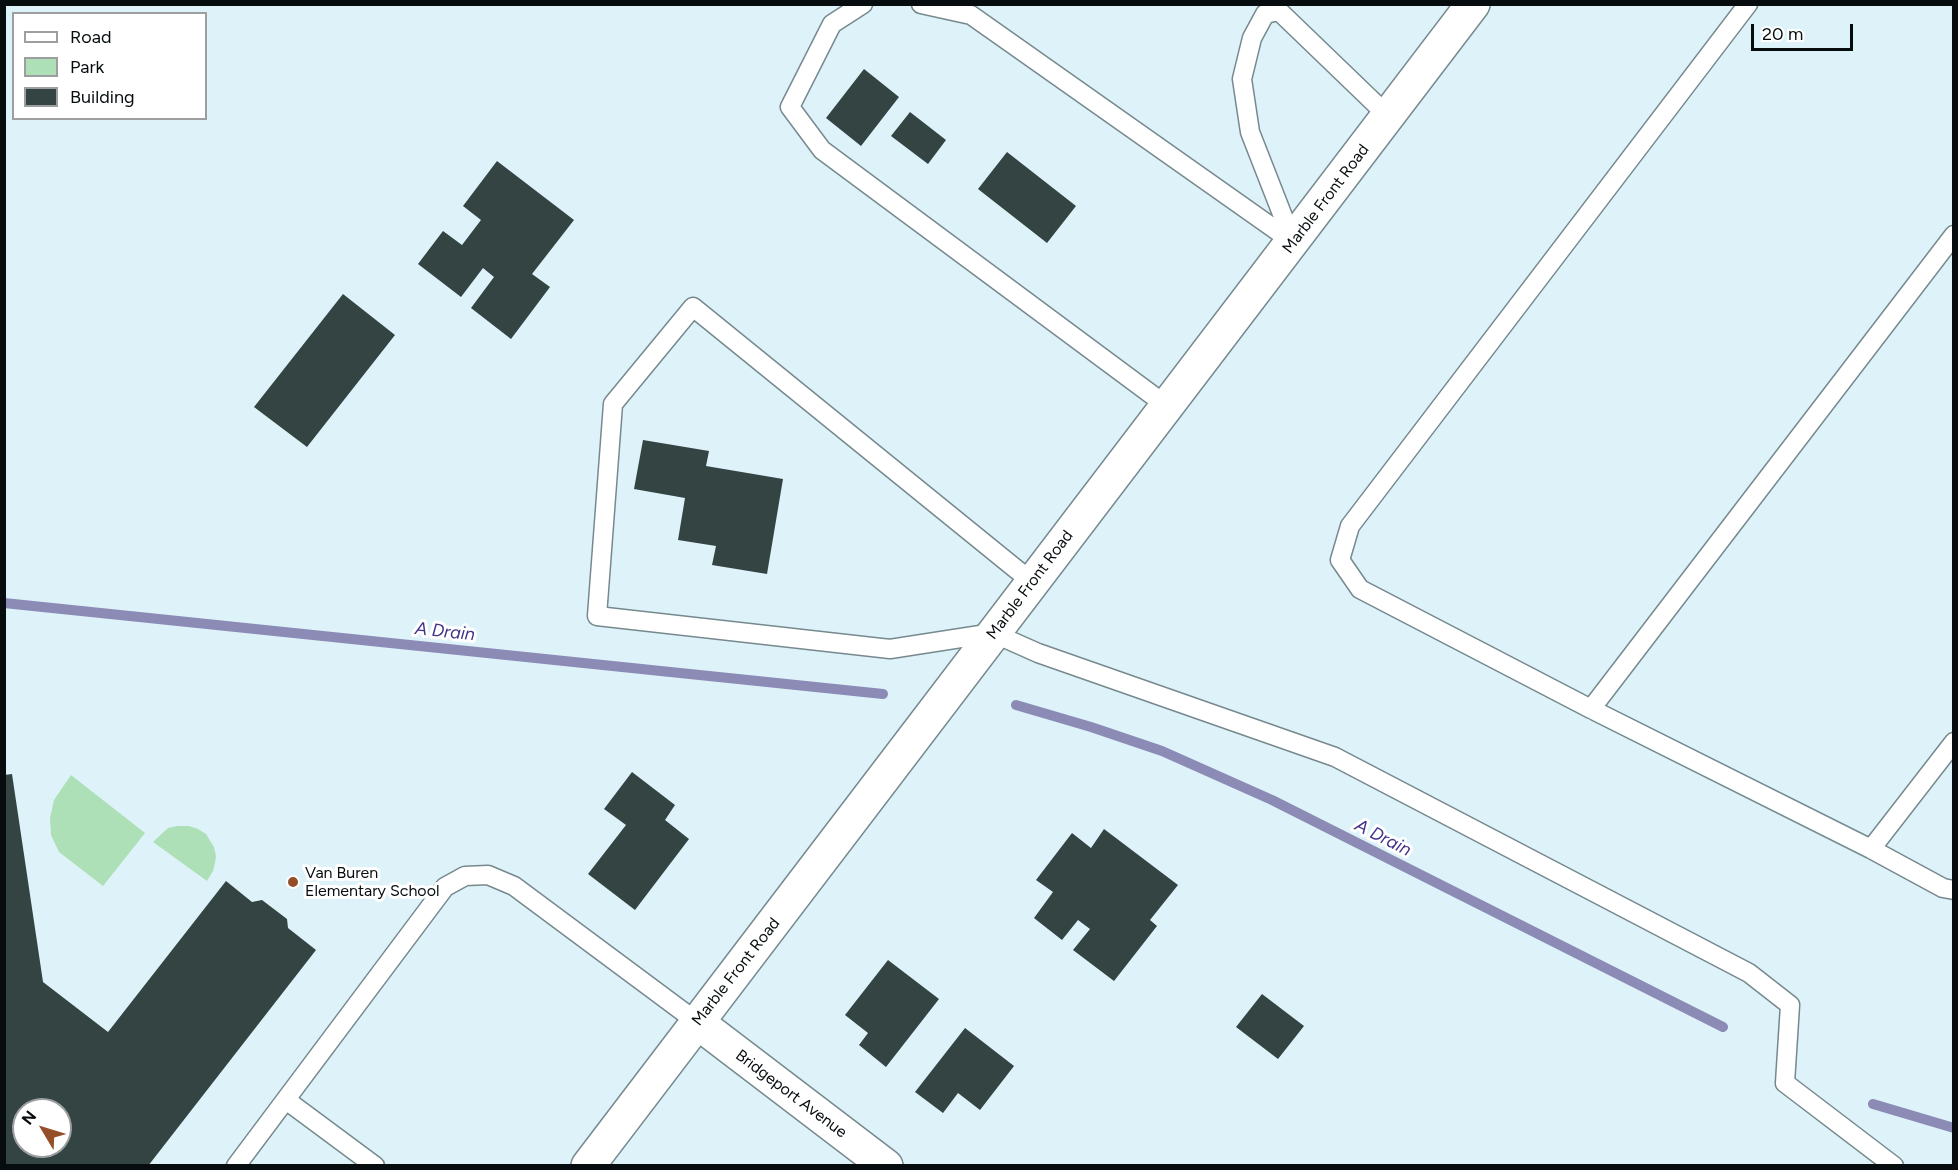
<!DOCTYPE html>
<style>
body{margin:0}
#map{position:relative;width:1958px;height:1170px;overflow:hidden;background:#def2f9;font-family:Figtree,sans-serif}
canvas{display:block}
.frame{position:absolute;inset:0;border:6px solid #070d0f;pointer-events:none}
.legend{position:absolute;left:12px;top:12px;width:195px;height:108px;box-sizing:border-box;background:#fff;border:2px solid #9c9e9f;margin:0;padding:8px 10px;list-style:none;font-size:18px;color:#070d0f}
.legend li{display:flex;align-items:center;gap:12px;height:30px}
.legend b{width:30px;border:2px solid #9c9e9f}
.north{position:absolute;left:12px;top:1098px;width:60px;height:60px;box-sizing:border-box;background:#fff;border:2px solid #9c9e9f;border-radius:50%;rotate:308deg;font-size:16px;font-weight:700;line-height:24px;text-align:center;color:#070d0f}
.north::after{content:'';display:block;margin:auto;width:21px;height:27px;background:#944e28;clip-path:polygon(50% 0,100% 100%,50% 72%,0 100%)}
.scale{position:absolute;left:1751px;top:24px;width:102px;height:27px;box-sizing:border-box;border:3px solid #070d0f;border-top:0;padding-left:8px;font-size:18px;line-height:21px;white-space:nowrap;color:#070d0f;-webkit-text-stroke:4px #fff;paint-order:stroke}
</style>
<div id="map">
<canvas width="1958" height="1170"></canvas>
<div class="frame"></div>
<ul class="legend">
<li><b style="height:8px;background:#fff"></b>Road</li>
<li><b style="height:16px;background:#ade0b6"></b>Park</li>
<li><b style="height:16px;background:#334442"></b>Building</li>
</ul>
<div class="north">N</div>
<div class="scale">20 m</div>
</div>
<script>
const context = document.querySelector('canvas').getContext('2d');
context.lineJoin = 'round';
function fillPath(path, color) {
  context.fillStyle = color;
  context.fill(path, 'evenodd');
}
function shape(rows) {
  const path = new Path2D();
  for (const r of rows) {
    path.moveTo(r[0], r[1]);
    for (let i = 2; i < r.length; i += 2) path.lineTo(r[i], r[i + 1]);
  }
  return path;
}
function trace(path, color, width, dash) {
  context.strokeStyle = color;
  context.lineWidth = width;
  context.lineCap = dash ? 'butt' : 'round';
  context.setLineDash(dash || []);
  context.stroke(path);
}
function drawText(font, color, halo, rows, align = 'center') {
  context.font = font + ' Figtree,sans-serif';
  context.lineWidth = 6;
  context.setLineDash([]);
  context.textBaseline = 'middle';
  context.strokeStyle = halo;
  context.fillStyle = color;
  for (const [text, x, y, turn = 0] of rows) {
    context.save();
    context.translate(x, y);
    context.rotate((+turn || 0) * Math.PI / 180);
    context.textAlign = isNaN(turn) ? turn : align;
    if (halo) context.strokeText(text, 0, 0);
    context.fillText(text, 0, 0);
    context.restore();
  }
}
const green = shape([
 [71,775,145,833,103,886,59,852,51,835,50,818,54,800],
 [177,826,189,826,198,829,206,834,214,847,216,856,215,863,213,871,207,881,153,842,168,828]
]);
const stream = shape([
 [4,603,883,694],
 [1016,705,1091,727,1162,751,1272,800,1723,1027],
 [1873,1104,1954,1128]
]);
const building = shape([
 [864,69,899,97,861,146,826,118],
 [910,112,946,140,928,164,891,136],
 [1007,152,1076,206,1047,243,978,189],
 [497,161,574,220,532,274,550,287,511,339,471,308,494,277,483,268,461,297,418,264,443,231,462,245,481,220,463,206],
 [343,294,395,335,307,447,254,407],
 [643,440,709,451,706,466,783,479,767,574,712,565,716,546,678,540,685,498,634,489],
 [632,772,675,805,665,820,689,839,635,910,588,874,626,825,604,809],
 [12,774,43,982,108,1032,226,881,252,902,262,900,287,919,288,928,316,950,148,1166,4,1166,4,775],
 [24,1110,60,1110,60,1146,24,1146],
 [1104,829,1178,885,1150,920,1157,926,1114,981,1073,950,1090,929,1078,920,1062,940,1034,918,1053,892,1036,880,1072,833,1091,848],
 [888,960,939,999,886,1067,859,1045,868,1033,845,1015],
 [1262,994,1304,1026,1278,1059,1236,1027],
 [965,1028,1014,1066,980,1110,958,1093,943,1113,915,1092]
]);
const service = shape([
 [863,4,832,24,790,107,822,150,1167,406],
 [921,4,971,15,1293,242],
 [1748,4,1350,526,1340,560,1360,589,1591,709,1871,849,1943,888,1954,890],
 [1293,242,1250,132,1242,79,1252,38,1265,14,1279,11,1388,116],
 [1032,582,693,307,613,404,597,616,890,649,993,633,1038,653,1335,757,1749,973,1790,1005,1785,1083,1894,1166],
 [1591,709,1954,235],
 [1871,849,1954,742],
 [286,1100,375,1166],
 [236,1166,445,887,465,876,488,875,514,886,697,1022]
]);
const minor = shape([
 [697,1022,886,1166]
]);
const tertiary = shape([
 [588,1166,1473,4]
]);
const markers = [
 [293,882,6,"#944e28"]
];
const streetNames = [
 ["Marble Front Road",1326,199,-53],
 ["Marble Front Road",1030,585,-53],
 ["Marble Front Road",736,972,-52],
 ["Bridgeport Avenue",791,1094,37]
];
const poiNames = [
 ["Van Buren",305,873],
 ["Elementary School",305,891]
];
const waterNames = [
 ["A Drain",445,632,6],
 ["A Drain",1383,838,27]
];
fillPath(green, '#ade0b6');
trace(stream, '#8b8bb6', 10);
fillPath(building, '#334442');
trace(service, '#76898e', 21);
trace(minor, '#76898e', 36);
trace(tertiary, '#76898e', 36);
trace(service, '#fff', 18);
trace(minor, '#fff', 33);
trace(tertiary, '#fff', 33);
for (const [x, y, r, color] of markers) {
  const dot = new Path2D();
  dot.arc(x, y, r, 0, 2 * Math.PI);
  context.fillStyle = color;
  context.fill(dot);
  trace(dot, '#fff', 2);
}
drawText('16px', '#070d0f', '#fff', streetNames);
drawText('16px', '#070d0f', '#fff', poiNames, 'left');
drawText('italic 18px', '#433388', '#fff', waterNames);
</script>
